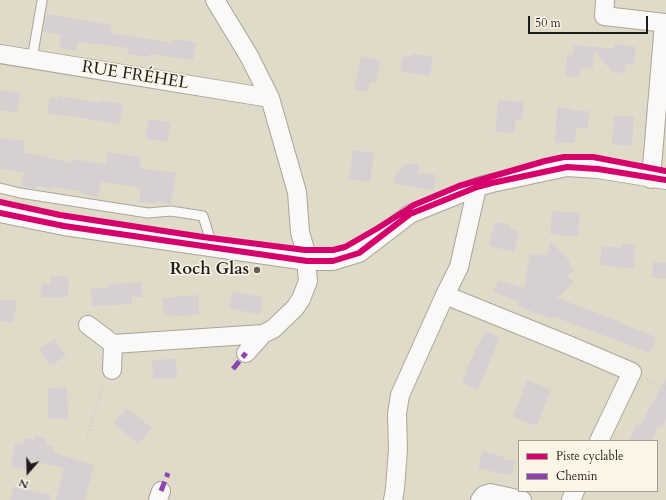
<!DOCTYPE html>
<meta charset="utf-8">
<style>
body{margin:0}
#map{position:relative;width:666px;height:500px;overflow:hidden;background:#e0dac8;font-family:Cardo,serif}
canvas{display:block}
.legend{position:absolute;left:518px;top:440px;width:140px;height:52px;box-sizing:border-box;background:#fcf5e5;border:1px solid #a29e95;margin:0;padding:5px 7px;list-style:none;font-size:12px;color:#1c1c1c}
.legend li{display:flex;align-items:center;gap:8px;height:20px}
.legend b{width:20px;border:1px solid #a29e95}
.north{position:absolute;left:8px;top:452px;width:40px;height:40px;-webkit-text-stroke:3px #fcf5e5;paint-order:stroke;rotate:200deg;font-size:11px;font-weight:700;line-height:16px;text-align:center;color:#1c1c1c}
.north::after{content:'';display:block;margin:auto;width:14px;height:18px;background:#1c1c1c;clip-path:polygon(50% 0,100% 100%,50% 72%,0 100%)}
.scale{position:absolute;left:528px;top:16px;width:120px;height:18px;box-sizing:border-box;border:2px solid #1c1c1c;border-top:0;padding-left:5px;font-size:12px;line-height:14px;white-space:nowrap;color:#1c1c1c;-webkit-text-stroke:3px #fcf5e5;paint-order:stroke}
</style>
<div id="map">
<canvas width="666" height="500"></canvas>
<ul class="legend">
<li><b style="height:5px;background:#d6006c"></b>Piste cyclable</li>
<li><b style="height:5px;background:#8e44ad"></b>Chemin</li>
</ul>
<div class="north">N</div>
<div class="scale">50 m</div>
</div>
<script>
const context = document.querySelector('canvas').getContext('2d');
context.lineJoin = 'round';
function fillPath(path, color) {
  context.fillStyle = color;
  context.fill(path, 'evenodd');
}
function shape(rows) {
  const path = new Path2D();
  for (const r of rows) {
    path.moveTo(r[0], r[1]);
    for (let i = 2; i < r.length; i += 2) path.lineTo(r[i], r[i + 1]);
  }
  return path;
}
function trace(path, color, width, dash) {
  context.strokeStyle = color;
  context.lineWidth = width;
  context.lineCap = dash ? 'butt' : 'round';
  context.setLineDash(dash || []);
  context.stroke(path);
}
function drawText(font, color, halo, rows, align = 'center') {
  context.font = font + ' Cardo,serif';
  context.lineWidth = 3;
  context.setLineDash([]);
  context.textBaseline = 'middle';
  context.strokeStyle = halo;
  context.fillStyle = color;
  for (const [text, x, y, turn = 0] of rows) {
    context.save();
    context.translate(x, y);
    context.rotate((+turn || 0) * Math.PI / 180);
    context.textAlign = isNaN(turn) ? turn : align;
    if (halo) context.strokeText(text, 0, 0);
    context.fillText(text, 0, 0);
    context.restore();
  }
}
const building = shape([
 [46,14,111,25,110,33,172,43,173,39,196,42,193,60,150,54,149,57,127,54,128,48,93,43,93,44,78,42,76,51,59,48,61,34,43,32],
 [615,44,636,47,634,65,626,64,625,73,612,72,594,50,593,69,580,68,579,78,565,76,567,55,573,55,574,45,614,49],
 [412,54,433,57,430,76,400,71,403,56,411,57],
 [361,56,381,60,376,83,370,82,368,92,354,89],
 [0,90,20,94,17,113,0,110],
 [58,96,100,103,100,100,123,104,120,124,64,115,64,116,47,113,50,97,58,99],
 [498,100,524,102,522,120,516,120,514,133,495,132],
 [557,107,570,108,570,110,589,111,588,129,576,128,575,143,555,143],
 [614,115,634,117,632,146,612,144],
 [149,119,171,122,168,142,145,139],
 [0,138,25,141,23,152,72,163,72,159,106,164,108,152,141,157,140,168,176,173,171,204,156,201,156,204,139,202,141,188,101,182,98,197,82,194,82,192,53,187,52,190,38,186,37,189,21,186,24,172,0,169],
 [353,150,374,153,370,182,349,179],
 [407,163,419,165,418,173,436,175,434,190,394,184,396,172],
 [552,211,580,213,578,237,550,234],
 [495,222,510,225,509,228,519,231,514,252,489,246],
 [550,241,571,262,568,264,574,270,567,276,574,282,557,298,621,322,620,323,656,337,650,353,571,323,553,317,552,319,517,306,519,301,493,292,498,280,524,288,530,254,540,256,540,254,547,255,547,250,549,251],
 [622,244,635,245,634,269,600,265,602,246,622,248],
 [653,262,666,263,666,279,652,278],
 [51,276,69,277,68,297,61,297,61,298,40,297,42,283,50,284],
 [141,282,142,297,132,297,132,304,92,306,91,289,108,288,107,284],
 [232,292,263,297,260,314,229,309],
 [199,295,199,315,173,316,173,315,163,315,163,298],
 [0,299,17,301,13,323,0,321],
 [485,331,500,337,478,390,462,383,468,370,466,370],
 [55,339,66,356,50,366,39,349],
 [176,359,177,378,153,379,152,360],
 [666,378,666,419,662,427,659,425,651,441,629,441,637,424,640,426],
 [527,380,551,389,537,426,513,417],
 [67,387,68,419,48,419,48,388],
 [126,408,152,428,138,444,114,423],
 [35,436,47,439,45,445,54,447,53,452,94,465,85,500,56,500,64,468,29,460,27,470,11,466,15,443,23,445,25,438,34,440],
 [483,451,504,457,504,459,515,461,511,476,478,468],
 [14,486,51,495,51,500,10,500]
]);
const path = shape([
 [647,379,666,388],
 [87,438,104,384]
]);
const lane = shape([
 [32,59,42,1],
 [0,188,20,193,148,213,171,211,203,216,213,248]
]);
const street = shape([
 [605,0,604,16,666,23],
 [0,54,270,98],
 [651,179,664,23],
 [477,187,459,267,445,295,571,346,632,372,599,441],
 [0,213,64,226,307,261,333,261,359,253,410,214,477,187,492,183,567,167,598,169,666,180],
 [88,325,113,344,263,334,273,329,295,308,301,299,308,281,305,250,300,232,297,192,270,98,249,56,215,0],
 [246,353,263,334],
 [112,370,113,344],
 [158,500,161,491],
 [393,500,395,489,398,449,397,414,400,395,445,295],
 [480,500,484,495,490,493,522,500],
 [571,500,575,491]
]);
const quiet = shape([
 [233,369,246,353],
 [161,491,168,473]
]);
const cycleway = shape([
 [0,202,60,215,203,237,305,250,333,250,345,247,378,228,414,205,459,186,545,161,564,157,593,157,666,171],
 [0,213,64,226,307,261,333,261,359,253,410,214,477,187,492,183,567,167,598,169,666,180]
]);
const markers = [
 [257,270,4,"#615e58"]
];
const streetNames = [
 ["RUE FRÉHEL",135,76,9]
];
const poiNames = [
 ["Roch Glas",249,270]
];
fillPath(building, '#d7d0d2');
trace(lane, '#a9a59a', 11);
trace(street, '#a9a59a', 20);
trace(path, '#ceccc7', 2.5, [1, 3]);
trace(lane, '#faf9f7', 9);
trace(street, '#faf9f7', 18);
trace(quiet, '#8e44ad', 5, [10, 5]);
trace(cycleway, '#d6006c', 6);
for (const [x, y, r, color] of markers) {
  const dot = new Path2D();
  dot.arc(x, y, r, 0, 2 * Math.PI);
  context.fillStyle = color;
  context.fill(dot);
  trace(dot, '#fcf5e5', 1.5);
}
drawText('17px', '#1c1c1c', '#fcf5e5', streetNames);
drawText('bold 17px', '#1c1c1c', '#fcf5e5', poiNames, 'right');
</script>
